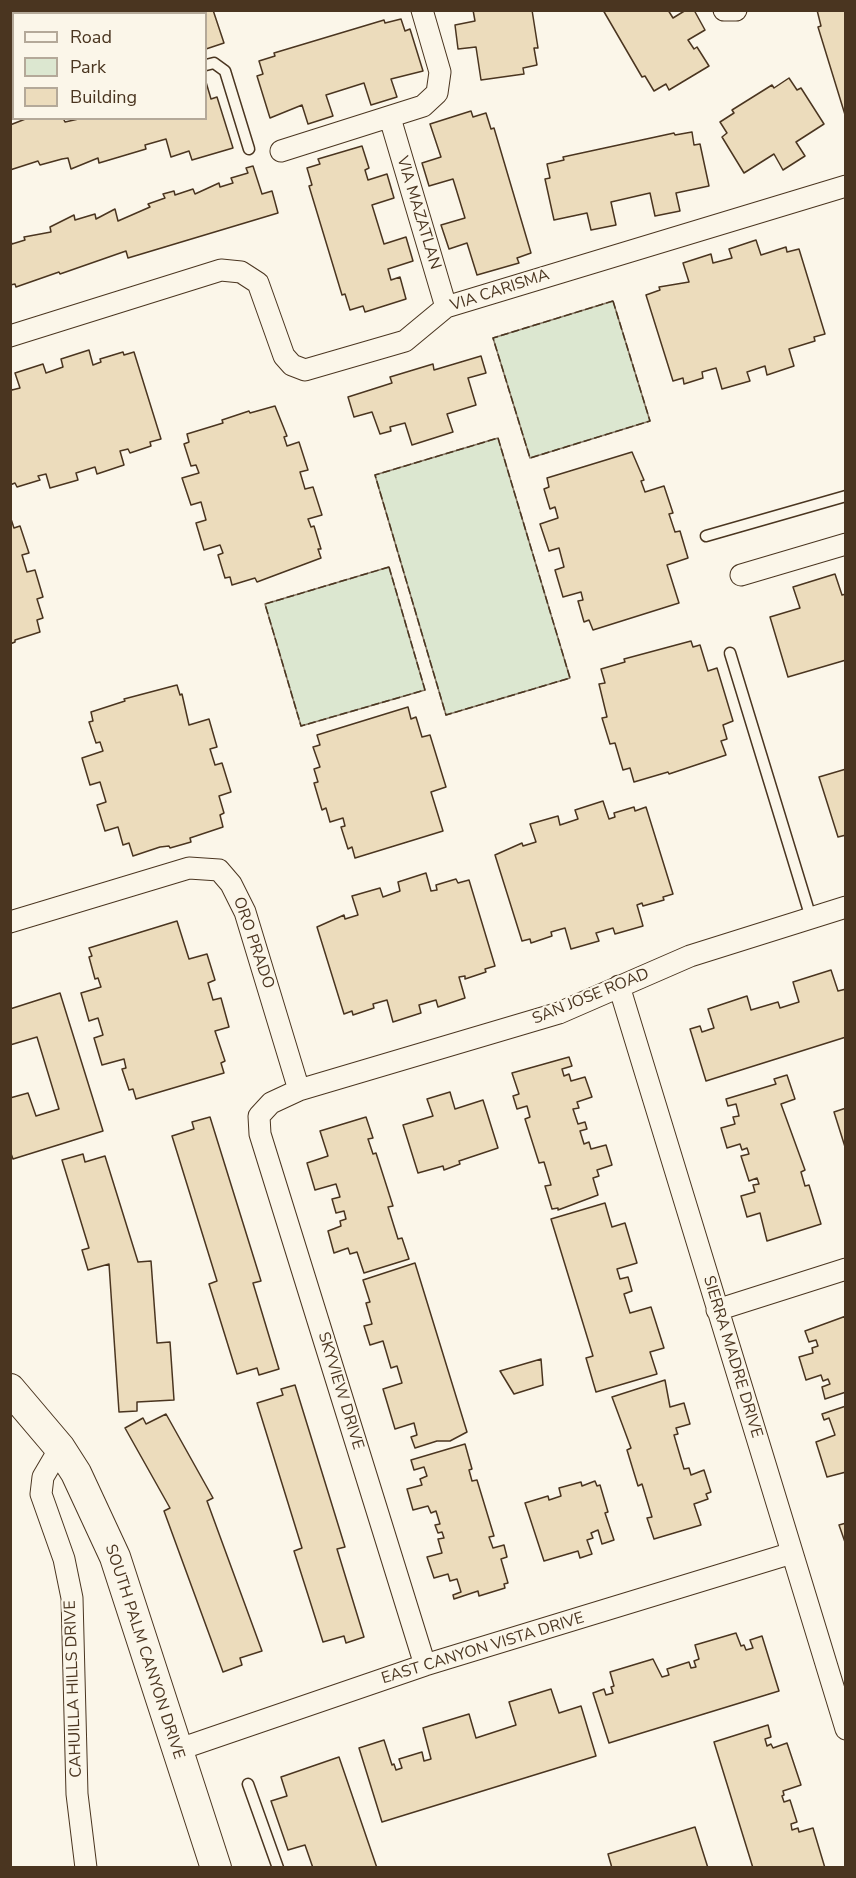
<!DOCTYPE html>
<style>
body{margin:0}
#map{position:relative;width:856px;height:1878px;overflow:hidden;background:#fbf6e9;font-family:"Nunito Sans",sans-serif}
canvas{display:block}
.frame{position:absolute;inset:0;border:12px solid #4a3520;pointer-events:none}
.legend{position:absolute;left:12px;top:12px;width:195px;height:108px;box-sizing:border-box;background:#fbf6e9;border:2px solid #b4a999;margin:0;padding:8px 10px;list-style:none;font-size:18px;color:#4a3520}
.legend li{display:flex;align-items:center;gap:12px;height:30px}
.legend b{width:30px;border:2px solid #b4a999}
</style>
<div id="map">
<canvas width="856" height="1878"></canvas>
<div class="frame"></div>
<ul class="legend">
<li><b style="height:8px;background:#fbf6e9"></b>Road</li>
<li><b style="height:16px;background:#dce7d0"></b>Park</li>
<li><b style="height:16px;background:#ecdcbc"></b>Building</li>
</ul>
</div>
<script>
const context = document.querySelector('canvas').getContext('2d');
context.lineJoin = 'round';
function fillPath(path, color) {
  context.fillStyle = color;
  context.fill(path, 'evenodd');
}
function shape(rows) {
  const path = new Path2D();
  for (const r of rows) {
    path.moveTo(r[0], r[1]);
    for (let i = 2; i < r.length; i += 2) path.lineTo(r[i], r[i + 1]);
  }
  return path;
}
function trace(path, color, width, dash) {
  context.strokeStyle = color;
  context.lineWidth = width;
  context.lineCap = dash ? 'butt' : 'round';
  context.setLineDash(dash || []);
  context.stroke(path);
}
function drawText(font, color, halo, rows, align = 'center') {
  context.font = font + ' "Nunito Sans",sans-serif';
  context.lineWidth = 4.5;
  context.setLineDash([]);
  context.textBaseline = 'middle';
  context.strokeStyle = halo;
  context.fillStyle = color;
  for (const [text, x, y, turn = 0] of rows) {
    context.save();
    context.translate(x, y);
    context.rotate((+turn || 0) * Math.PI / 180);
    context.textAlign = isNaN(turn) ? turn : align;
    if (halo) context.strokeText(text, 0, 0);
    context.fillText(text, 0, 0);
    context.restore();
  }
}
const green = shape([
 [613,301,650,421,530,458,493,338,613,301],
 [498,438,570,678,446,715,375,475,498,438],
 [389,567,425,690,301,726,265,604,389,567]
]);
const building = shape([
 [10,10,22,10,23,14,14,14,14,109,10,110,10,10],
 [50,10,101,10,102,14,51,14,50,10],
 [171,10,213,10,224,43,206,49,206,14,172,14,171,10],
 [473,10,532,10,538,48,534,48,537,65,523,68,524,74,481,80,476,47,458,49,455,25,475,21,473,10],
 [603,10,668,10,673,18,686,10,694,10,705,30,688,40,694,49,697,47,709,66,669,90,666,84,654,91,645,76,642,77,603,10],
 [817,10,846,10,846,118,818,27,821,26,817,10],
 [401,19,405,31,410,29,423,71,391,79,397,97,371,105,364,83,326,95,333,116,308,124,302,105,270,118,257,76,263,74,259,61,275,56,274,53,384,20,385,23,401,19],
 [789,78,797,90,801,88,824,124,796,142,805,156,783,170,774,154,744,173,722,137,727,133,720,122,734,113,732,110,772,85,774,88,789,78],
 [206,82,211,99,217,97,233,148,192,160,189,151,171,157,166,139,145,145,146,149,99,163,98,158,71,169,68,158,62,159,40,165,38,161,10,170,10,125,28,118,63,118,65,122,83,118,206,118,206,82],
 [471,111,473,117,486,113,491,129,494,128,531,253,517,258,519,263,477,275,467,243,449,249,441,225,465,218,453,179,429,186,422,163,441,157,430,124,471,111],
 [692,132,694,145,700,144,709,186,676,193,680,211,655,216,650,193,611,202,616,225,591,230,587,213,554,220,545,179,550,178,547,164,564,160,563,157,674,133,675,135,692,132],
 [362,146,369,168,365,170,368,180,387,174,394,198,372,205,384,244,406,237,413,261,388,269,391,280,400,277,406,299,365,312,363,306,350,310,345,294,342,295,309,186,312,185,307,168,320,164,318,159,362,146],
 [253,166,262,194,272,191,278,213,128,258,126,251,60,274,59,272,16,287,15,284,10,285,10,239,12,244,25,240,24,237,51,232,50,227,74,215,75,220,95,214,96,219,115,209,118,221,150,207,148,204,165,198,163,194,174,191,175,195,193,189,195,194,219,183,220,187,233,183,231,178,248,173,246,168,253,166],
 [756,240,761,255,786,247,787,252,799,249,825,334,814,337,815,341,789,349,794,366,767,375,765,366,747,372,750,381,722,389,716,368,702,372,703,378,684,384,683,378,673,381,646,295,660,290,659,287,689,282,683,263,711,254,713,263,732,258,729,249,756,240],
 [89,350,93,365,101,362,100,359,123,352,124,355,134,352,161,439,150,442,151,446,130,453,128,449,120,451,124,465,97,474,95,467,76,473,78,480,50,488,46,474,38,476,40,480,17,487,15,483,10,485,10,387,12,390,20,388,15,373,43,364,46,373,63,367,61,359,89,350],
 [481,356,486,373,468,378,476,405,447,414,453,432,412,445,405,423,390,427,391,431,380,434,372,412,354,417,348,397,392,383,390,377,433,364,434,370,481,356],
 [275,406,287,436,284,437,287,446,299,442,308,470,300,472,305,489,313,487,322,515,308,519,311,527,314,526,321,549,318,549,321,558,257,582,255,578,232,585,230,577,225,578,218,555,223,553,220,545,204,550,196,523,206,520,201,502,191,505,182,478,199,473,196,465,191,466,184,444,189,442,187,434,223,423,222,420,249,411,250,413,275,406],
 [632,452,644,480,641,481,645,492,664,486,673,513,669,514,675,532,680,531,688,558,667,565,679,603,593,630,589,620,584,622,578,601,583,600,581,592,563,597,555,570,564,567,559,548,549,551,540,524,558,518,555,507,550,509,544,489,549,487,547,478,632,452],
 [10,516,14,528,20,526,29,553,22,555,27,572,35,570,43,597,37,599,43,618,37,620,40,632,15,640,15,642,10,644,10,516],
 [835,574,842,595,846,594,846,660,788,677,770,617,800,608,793,587,835,574],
 [691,641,693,647,700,645,708,671,717,668,733,721,723,725,727,739,721,741,726,755,669,774,668,772,634,782,630,768,623,770,615,743,610,744,602,718,607,717,599,684,605,683,601,669,625,662,624,659,691,641],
 [177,685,180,695,182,694,189,725,209,719,217,747,210,749,215,765,222,763,231,792,219,796,224,813,220,815,223,827,190,838,191,842,170,848,169,846,160,847,133,856,129,843,123,845,118,827,105,831,97,805,106,802,100,782,90,785,82,758,103,751,100,742,96,743,89,722,93,721,91,712,125,701,124,699,177,685],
 [408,707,411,719,416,717,422,737,430,735,446,787,431,792,443,831,355,858,352,847,348,849,341,827,345,826,343,818,330,822,326,808,322,810,314,783,318,782,314,769,320,767,313,747,320,745,317,735,408,707],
 [846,769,846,835,838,837,819,777,846,769],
 [603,801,609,819,615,817,614,813,634,807,635,811,646,807,673,894,663,897,664,900,643,906,642,903,637,905,643,926,615,934,613,928,596,933,599,941,571,949,565,928,551,932,552,936,531,943,530,939,522,941,495,855,522,843,523,846,536,842,530,824,558,816,560,825,578,819,575,810,603,801],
 [426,873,431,891,437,890,436,885,456,879,458,883,469,880,495,966,485,969,486,972,465,979,465,976,459,977,465,998,438,1007,436,1000,419,1005,421,1013,393,1022,387,1000,373,1004,374,1008,353,1015,352,1011,344,1014,317,927,344,915,345,919,358,915,352,896,380,888,383,897,400,891,398,882,426,873],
 [177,921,189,959,207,954,215,980,208,983,213,1000,221,998,229,1027,215,1031,225,1061,221,1063,224,1073,136,1099,133,1089,129,1090,122,1069,126,1068,124,1059,102,1065,94,1038,103,1035,98,1018,89,1021,81,993,101,987,98,978,95,979,89,957,92,956,89,948,177,921],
 [831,970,838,991,846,989,846,1037,706,1081,690,1029,700,1026,702,1032,714,1028,708,1009,747,996,751,1010,778,1002,780,1008,799,1002,793,982,831,970],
 [60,993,103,1131,13,1159,10,1151,10,1098,28,1093,36,1116,59,1109,37,1037,10,1045,10,1009,60,993],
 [569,1057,572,1066,562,1069,564,1076,569,1074,571,1081,585,1077,592,1097,577,1102,579,1108,573,1109,578,1124,585,1122,587,1129,580,1131,584,1144,589,1142,591,1149,606,1145,612,1165,597,1170,599,1176,593,1178,598,1195,558,1210,558,1208,552,1209,545,1186,551,1185,544,1162,539,1163,525,1119,530,1117,527,1106,517,1109,513,1096,519,1094,512,1073,569,1057],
 [787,1075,795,1099,781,1104,805,1170,801,1172,805,1186,809,1185,821,1224,767,1241,760,1213,747,1217,741,1196,755,1192,753,1185,759,1184,757,1178,749,1181,741,1156,749,1154,747,1148,742,1150,740,1144,727,1148,721,1128,735,1124,733,1117,739,1116,736,1104,728,1106,726,1099,776,1084,774,1079,787,1075],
 [450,1092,455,1109,483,1100,498,1148,459,1161,460,1164,444,1170,443,1166,418,1173,403,1125,433,1116,427,1099,450,1092],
 [846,1108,846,1150,834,1112,846,1108],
 [210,1117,261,1281,253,1283,279,1369,259,1375,257,1368,237,1374,209,1284,217,1281,172,1136,194,1129,192,1122,210,1117],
 [366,1117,373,1138,368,1139,373,1154,376,1153,393,1206,388,1207,398,1239,402,1238,409,1259,364,1273,357,1252,350,1254,348,1248,334,1253,328,1231,341,1226,340,1221,346,1219,344,1211,336,1213,332,1199,340,1197,336,1184,315,1190,307,1163,328,1156,320,1131,366,1117],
 [83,1154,85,1162,105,1156,138,1262,151,1261,157,1343,170,1342,174,1400,137,1402,137,1411,119,1412,109,1264,88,1270,82,1250,89,1248,62,1160,83,1154],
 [605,1203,612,1227,625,1223,637,1263,617,1269,620,1279,628,1277,632,1291,624,1294,630,1313,651,1307,664,1348,650,1352,657,1374,596,1392,586,1358,593,1356,551,1219,605,1203],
 [415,1263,467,1432,450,1441,437,1441,415,1448,411,1437,417,1435,414,1423,395,1429,383,1389,402,1383,397,1366,391,1368,383,1341,370,1345,364,1326,372,1324,366,1303,370,1302,363,1280,415,1263],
 [846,1316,846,1392,825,1399,822,1387,830,1384,828,1379,823,1381,821,1375,806,1380,799,1357,813,1353,812,1348,818,1346,816,1340,809,1342,805,1331,846,1316],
 [541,1359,543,1385,514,1394,500,1371,541,1359],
 [665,1380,670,1407,684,1403,690,1424,676,1428,678,1434,674,1435,684,1469,689,1468,691,1475,704,1470,711,1492,706,1494,708,1499,694,1504,701,1525,654,1539,647,1518,652,1517,642,1484,638,1486,627,1450,631,1448,612,1397,665,1380],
 [295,1385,345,1547,337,1549,364,1637,346,1643,344,1636,323,1642,294,1551,302,1548,257,1403,283,1395,281,1389,295,1385],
 [846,1406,846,1472,827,1477,816,1442,835,1435,829,1418,824,1420,822,1414,846,1406],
 [166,1414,213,1498,207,1501,262,1651,240,1658,242,1665,223,1672,164,1511,170,1508,125,1428,143,1418,146,1424,166,1414],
 [465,1444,472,1469,469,1470,472,1481,477,1480,494,1536,489,1537,493,1548,504,1545,507,1557,501,1559,508,1583,504,1584,505,1588,479,1596,478,1591,454,1599,453,1595,461,1592,457,1579,450,1581,448,1574,434,1578,427,1557,442,1553,438,1539,444,1538,442,1532,438,1533,435,1525,440,1524,436,1511,431,1513,428,1506,413,1510,407,1489,422,1485,420,1479,427,1476,424,1467,414,1470,411,1460,465,1444],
 [595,1481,597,1486,600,1485,608,1512,605,1513,614,1540,602,1544,598,1530,591,1533,593,1538,587,1540,592,1554,580,1558,578,1551,544,1561,525,1503,548,1496,549,1500,561,1496,559,1488,581,1482,582,1486,595,1481],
 [846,1523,846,1545,839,1525,846,1523],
 [736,1633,741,1646,744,1645,746,1650,753,1648,750,1640,762,1636,779,1691,609,1743,593,1693,604,1689,606,1695,613,1693,611,1687,614,1686,610,1672,653,1659,662,1677,669,1675,667,1669,689,1662,691,1668,696,1667,694,1661,699,1659,695,1645,736,1633],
 [551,1689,559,1713,581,1706,596,1756,382,1822,359,1748,384,1740,392,1765,394,1764,396,1770,402,1768,399,1759,422,1752,424,1761,431,1759,423,1728,469,1714,476,1738,516,1725,509,1702,551,1689],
 [768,1725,771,1737,765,1739,767,1746,771,1744,773,1748,787,1743,801,1785,783,1791,784,1795,782,1796,784,1802,790,1800,797,1822,791,1824,792,1830,798,1828,799,1832,813,1828,825,1868,753,1868,714,1742,768,1725],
 [339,1757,377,1868,313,1868,305,1845,288,1850,271,1801,287,1796,281,1777,339,1757],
 [695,1827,708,1868,612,1868,608,1854,695,1827]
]);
const lane = shape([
 [37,10,38,14],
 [206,65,214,63,225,71,249,149],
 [706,536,846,496],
 [730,653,811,918],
 [248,1784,278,1868]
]);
const street = shape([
 [724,10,736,10],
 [390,118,446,307],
 [281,151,423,106,437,93,440,72,422,10],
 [10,336,221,270,241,272,258,283,284,356,292,365,305,370,405,341,446,307,846,186],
 [741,575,846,544],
 [10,922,189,868,219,870,231,884,245,912,299,1090],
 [619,986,846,1729],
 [717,1310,846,1269],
 [60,1448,43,1477,41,1494,64,1559,72,1598,77,1794,86,1868],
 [425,1665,260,1134,259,1116,271,1103,299,1090,559,1013,690,956,846,907],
 [177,1750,425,1665,792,1553]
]);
const secondary = shape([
 [10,1389,60,1448,76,1473,115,1557,216,1868]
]);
const fence = shape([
 [613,301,650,421,530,458,493,338,613,301],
 [498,438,570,678,446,715,375,475,498,438],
 [389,567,425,690,301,726,265,604,389,567]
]);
const streetNames = [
 ["VIA MAZATLAN",418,213,73],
 ["VIA CARISMA",500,291,-18],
 ["ORO PRADO",253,943,71],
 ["SAN JOSE ROAD",591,997,-22],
 ["SIERRA MADRE DRIVE",732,1357,73],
 ["SKYVIEW DRIVE",340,1391,73],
 ["EAST CANYON VISTA DRIVE",483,1649,-17],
 ["SOUTH PALM CANYON DRIVE",144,1652,72],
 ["CAHUILLA HILLS DRIVE",74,1689,-92]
];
fillPath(green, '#dce7d0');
trace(green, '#887966', 1.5);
fillPath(building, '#ecdcbc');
trace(building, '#4a3520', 1.5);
trace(lane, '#4a3520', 13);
trace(street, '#4a3520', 23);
trace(secondary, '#4a3520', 32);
trace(lane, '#fbf6e9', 10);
trace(street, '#fbf6e9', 21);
trace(secondary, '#fbf6e9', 30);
trace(fence, '#4a3520', 1.5, [8, 3]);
drawText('16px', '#4a3520', '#fbf6e9', streetNames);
</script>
